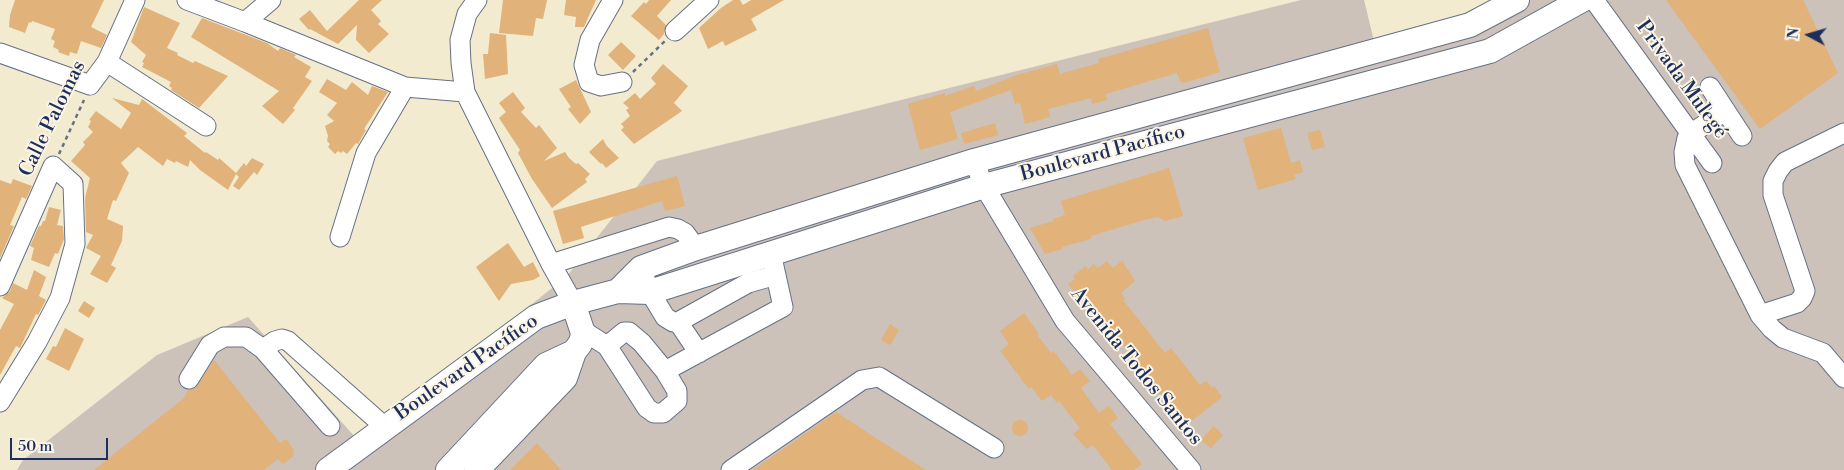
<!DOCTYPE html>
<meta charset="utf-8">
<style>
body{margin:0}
#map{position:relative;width:1844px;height:470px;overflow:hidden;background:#f2ebd0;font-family:"Libre Bodoni",serif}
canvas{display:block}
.north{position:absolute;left:1784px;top:10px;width:50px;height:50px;-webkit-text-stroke:4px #fcf5e5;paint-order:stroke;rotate:276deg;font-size:14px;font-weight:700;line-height:20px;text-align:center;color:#1b2f5e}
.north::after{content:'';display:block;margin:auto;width:18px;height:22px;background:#1b2f5e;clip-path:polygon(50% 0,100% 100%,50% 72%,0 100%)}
.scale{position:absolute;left:10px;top:438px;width:98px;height:22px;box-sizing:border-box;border:2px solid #1b2f5e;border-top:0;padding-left:6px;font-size:15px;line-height:18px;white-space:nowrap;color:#1b2f5e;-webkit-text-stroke:4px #fcf5e5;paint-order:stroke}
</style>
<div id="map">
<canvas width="1844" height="470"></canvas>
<div class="north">N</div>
<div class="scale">50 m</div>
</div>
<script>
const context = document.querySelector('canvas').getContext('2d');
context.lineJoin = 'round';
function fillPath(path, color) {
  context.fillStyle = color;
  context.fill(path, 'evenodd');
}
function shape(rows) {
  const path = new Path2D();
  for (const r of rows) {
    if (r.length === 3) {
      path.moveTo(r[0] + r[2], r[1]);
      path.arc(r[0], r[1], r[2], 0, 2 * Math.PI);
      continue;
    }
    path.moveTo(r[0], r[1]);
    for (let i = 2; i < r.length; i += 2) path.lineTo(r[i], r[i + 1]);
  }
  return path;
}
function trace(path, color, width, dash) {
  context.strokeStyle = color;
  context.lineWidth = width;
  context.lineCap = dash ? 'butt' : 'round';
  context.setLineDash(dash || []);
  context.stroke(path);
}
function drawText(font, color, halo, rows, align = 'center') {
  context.font = font + ' "Libre Bodoni",serif';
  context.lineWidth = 4;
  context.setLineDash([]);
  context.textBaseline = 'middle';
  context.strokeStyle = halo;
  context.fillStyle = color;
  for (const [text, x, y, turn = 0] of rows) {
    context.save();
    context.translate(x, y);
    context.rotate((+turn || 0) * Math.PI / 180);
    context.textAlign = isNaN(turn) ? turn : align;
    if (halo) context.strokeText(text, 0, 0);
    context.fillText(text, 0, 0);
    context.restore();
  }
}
const industrial = shape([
 [1301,0,1364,0,1374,41,1469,16,1495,0,1844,0,1844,470,17,470,23,460,157,355,248,317,355,437,382,424,567,276,657,161]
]);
const building = shape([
 [15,0,104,0,91,27,107,35,101,48,81,41,77,54,70,52,69,56,58,52,59,50,53,47,55,41,51,39,55,29,32,21,31,23,29,22,25,33,9,27,10,15],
 [359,0,382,0,371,10,381,21,378,24,389,34,369,53,356,40,357,25,338,44,310,29,309,30,299,19,310,10,327,31],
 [503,0,547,0,543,19,536,18,533,36,499,33],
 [566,0,596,0,584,27,575,27,576,17,564,15],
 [649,0,671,0,657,16,666,25,664,34,659,40,631,16,644,2,646,4],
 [733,0,740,0,743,5,751,0,784,0,751,19,757,30,725,46,723,41,708,49,699,28,721,8],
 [1666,0,1803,0,1838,73,1760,129],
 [144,7,180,23,167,48,178,53,177,55,193,63,195,61,228,76,199,108,171,90,172,88,169,86,171,82,142,67,144,63,142,62,146,55,131,42],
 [202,18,267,43,278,51,280,48,296,55,294,57,311,67,305,77,312,81,293,108,295,110,283,124,262,106,279,91,191,37],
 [1208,28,1220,72,1184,83,1180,81,1177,73,1106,94,1107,100,1092,104,1091,98,1048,109,1050,117,1025,124,1020,103,1015,104,1011,90,950,112,958,139,920,150,908,104,945,93,945,96,974,86,976,91,1017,75,1057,64,1060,74,1099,63,1098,59],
 [490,33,506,35,508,74,485,79,483,54,488,54],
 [621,42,636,56,623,70,608,55],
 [663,64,688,86,674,103,682,111,634,144,621,130,624,127,621,124,630,116,626,110,629,108,623,103,635,93,640,99,656,84,651,78],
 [327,79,346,90,352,82,368,95,372,86,388,92,364,129,366,130,358,144,356,143,347,154,343,151,341,153,338,151,335,154,328,147,330,144,327,141,328,136,325,126,334,121,327,115,337,103,319,92],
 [576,80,591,112,580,124,568,109,571,107,559,89],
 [513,92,525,108,521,112,536,128,539,125,557,148,544,161,565,152,569,158,576,164,578,163,590,174,585,179,587,182,552,208,532,179,518,153,520,150,499,118,506,112,499,103],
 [112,98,139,105,142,99,187,133,184,136,205,153,206,152,218,160,219,158,236,173,244,163,246,166,252,158,264,164,257,175,254,172,239,190,233,186,239,177,236,174,228,190,200,170,190,160,188,167,176,161,175,163,167,159,163,166,138,147,121,163,129,173,116,201,113,200,107,219,123,226,122,241,111,265,116,268,107,283,90,274,101,256,86,248,93,235,86,232,85,198,90,178,71,161,85,145,83,142,93,132,88,127,91,121,89,120,96,111,121,129,131,113],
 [995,123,998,135,964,144,961,133],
 [1281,128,1291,163,1300,160,1303,172,1294,175,1296,179,1258,190,1243,138],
 [1320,130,1325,147,1312,150,1307,133],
 [603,139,606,145,619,158,606,168,602,163,601,164,589,152],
 [1169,168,1183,216,1165,221,1158,217,1144,220,1091,236,1091,239,1062,247,1063,249,1045,254,1030,228,1053,221,1053,219,1065,215,1061,201],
 [677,176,685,206,665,211,662,201,581,227,584,238,563,244,553,211],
 [13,179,32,186,26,199,22,197,10,225,14,226,0,258,0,180,11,184],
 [49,207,61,210,57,225,63,226,64,239,58,254,55,253,49,267,31,260,34,248,30,246,39,226,41,226,43,221,45,221],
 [508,243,524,267,533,262,540,276,533,280,511,284,499,301,476,267],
 [1107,261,1113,268,1122,261,1131,274,1135,281,1121,293,1125,299,1123,300,1165,353,1171,348,1200,385,1206,381,1212,388,1214,386,1222,397,1188,424,1165,400,1113,330,1104,337,1093,323,1102,316,1080,289,1075,292,1068,284,1075,279,1073,276,1086,266,1088,269,1094,264,1098,268],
 [34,270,46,277,39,296,46,300,38,315,36,314,20,348,16,346,0,375,0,330,14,304,2,298,10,291,13,283,27,290],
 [84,301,95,308,89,318,78,311],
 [1024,313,1039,334,1037,335,1051,353,1053,351,1057,355,1072,375,1080,369,1090,381,1081,388,1099,413,1109,406,1118,418,1110,424,1142,464,1134,470,1112,470,1093,445,1087,449,1073,434,1080,428,1059,401,1057,403,1051,395,1042,401,1031,387,1029,389,1000,351,1009,344,1000,331],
 [890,324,899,330,890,345,881,340],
 [65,328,84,339,69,371,46,359,53,346,56,347],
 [214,360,280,443,286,439,294,450,293,456,283,464,278,459,264,470,94,470,184,398,188,390,195,389],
 [836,412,896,451,926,470,753,470],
 [1020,428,8],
 [1214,426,1223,435,1211,448,1201,440],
 [537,443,561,470,510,470]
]);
const path = shape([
 [633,72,665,41],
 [59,154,84,100]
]);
const minor = shape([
 [187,0,245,22,405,87,465,92],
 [477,0,467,14,460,40,461,63,465,92,551,264,573,303],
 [613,0,590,40,584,65,589,82,601,86,622,82],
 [1594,0,1712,163],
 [245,22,271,0],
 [675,31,709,0],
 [0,53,90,85,107,62,135,0],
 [107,62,206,126],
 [1710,87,1742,136],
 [1725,111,1692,133,1687,138,1684,152,1685,165,1760,315,1772,329,1783,338,1823,353,1844,378],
 [974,161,984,186,1065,321,1191,470],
 [340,237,366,153,405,87],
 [551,264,669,227,678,229,685,233,696,248],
 [645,279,650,292,665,317,673,322,678,322,748,283,776,275],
 [0,286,53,166,73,184,75,244,60,298,37,342,0,402],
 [1760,315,1797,303,1802,298,1805,291,1773,195,1773,181,1778,171,1785,162,1844,133],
 [678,322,699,353],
 [582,330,607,346,647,408,654,413,663,413,677,401,677,391,665,371,783,307,771,253],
 [607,346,624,332,629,332,642,343,665,371],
 [189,379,210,345,224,337,246,337,263,349],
 [330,426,263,349,275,341,282,339,288,341,385,427],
 [731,470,862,380,879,377,994,448]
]);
const major = shape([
 [618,291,641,268,696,248,974,161,1470,25,1517,0],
 [328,470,536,317,573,303,618,291,650,292,984,186,1490,51,1582,0],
 [448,470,546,365,574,352],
 [477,470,565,378,574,352,580,344,583,336,582,330,573,303]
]);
const streetNames = [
 ["Privada Mulegé",1681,80,54],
 ["Calle Palomas",53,119,-64],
 ["Boulevard Pacífico",1103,154,-15],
 ["Avenida Todos Santos",1136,367,51],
 ["Boulevard Pacífico",467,368,-35]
];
fillPath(industrial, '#ccc2b9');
fillPath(building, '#e1b279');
trace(minor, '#667186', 21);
trace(major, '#667186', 26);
trace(path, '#667186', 2.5, [4, 4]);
trace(minor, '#fff', 19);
trace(major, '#fff', 24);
drawText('20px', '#1b2f5e', '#fcf5e5', streetNames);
</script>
